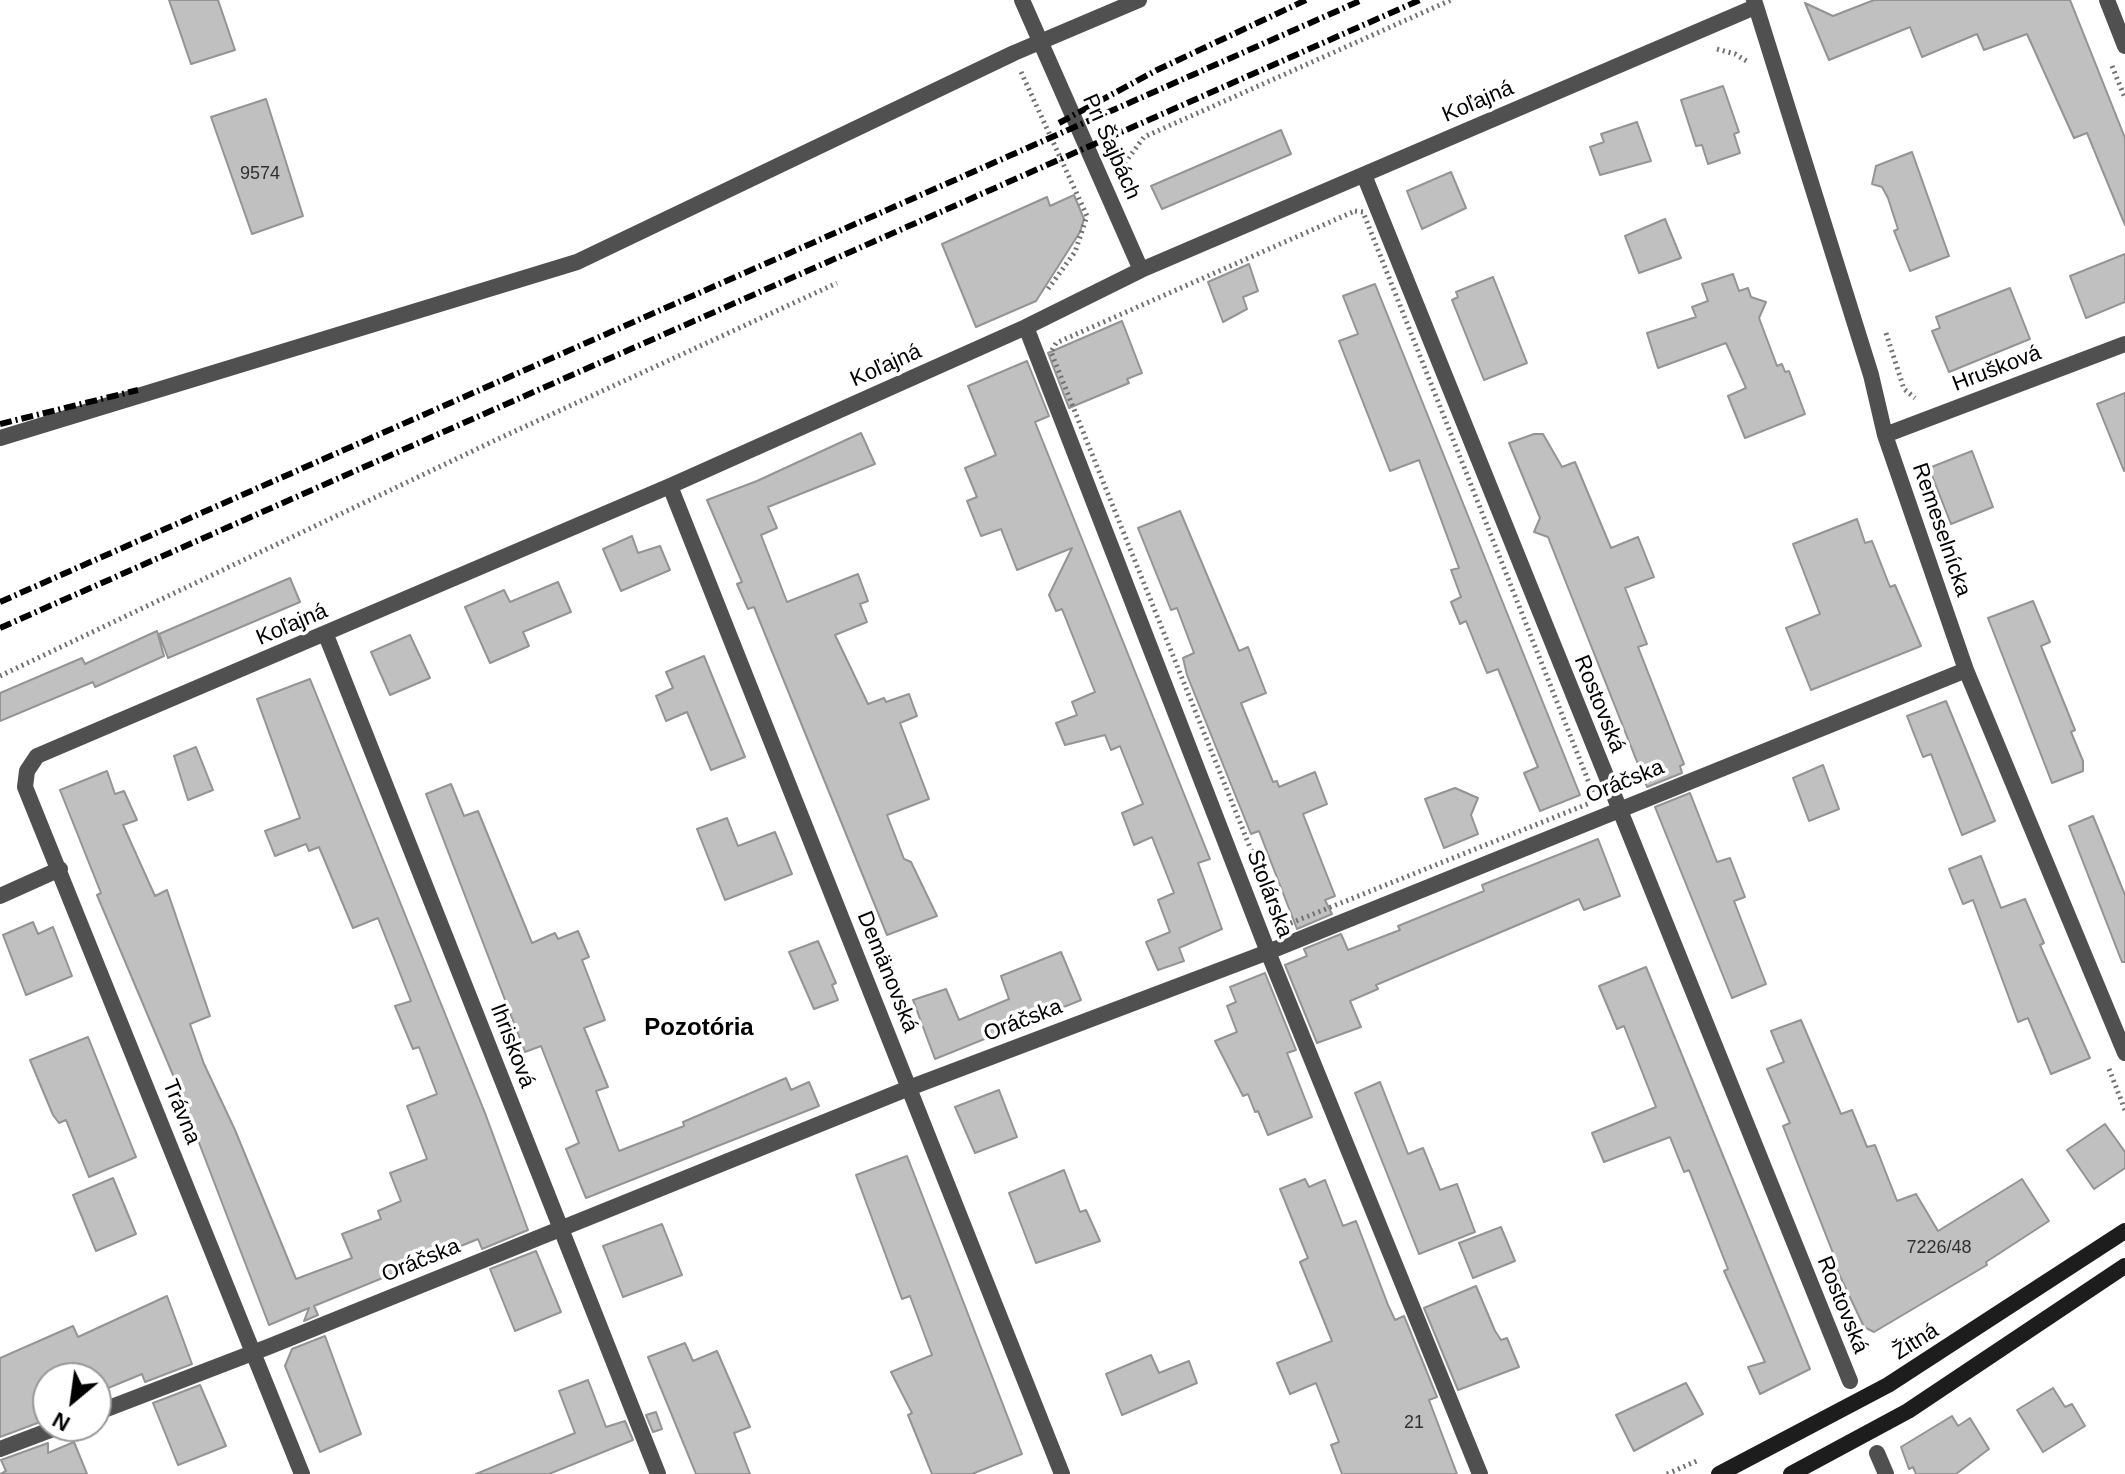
<!DOCTYPE html>
<meta charset="utf-8">
<style>
body{margin:0}
#map{position:relative;width:2125px;height:1474px;overflow:hidden;background:#fff;font-family:Helvetica,sans-serif}
canvas{display:block}
.north{position:absolute;left:32px;top:1362px;width:80px;height:80px;box-sizing:border-box;background:#fff;border:2px solid #999;border-radius:50%;rotate:209deg;font-size:22px;font-weight:700;line-height:32px;text-align:center;color:#000}
.north::after{content:'';display:block;margin:auto;width:28px;height:36px;background:#000;clip-path:polygon(50% 0,100% 100%,50% 72%,0 100%)}
</style>
<div id="map">
<canvas width="2125" height="1474"></canvas>
<div class="north">N</div>
</div>
<script>
const context = document.querySelector('canvas').getContext('2d');
context.lineJoin = 'round';
function fillPath(path, color) {
  context.fillStyle = color;
  context.fill(path, 'evenodd');
}
function shape(rows) {
  const path = new Path2D();
  for (const r of rows) {
    path.moveTo(r[0], r[1]);
    for (let i = 2; i < r.length; i += 2) path.lineTo(r[i], r[i + 1]);
  }
  return path;
}
function trace(path, color, width, dash) {
  context.strokeStyle = color;
  context.lineWidth = width;
  context.lineCap = dash ? 'butt' : 'round';
  context.setLineDash(dash || []);
  context.stroke(path);
}
function drawText(font, color, halo, rows, align = 'center') {
  context.font = font + ' Helvetica,sans-serif';
  context.lineWidth = 7;
  context.setLineDash([]);
  context.textBaseline = 'middle';
  context.strokeStyle = halo;
  context.fillStyle = color;
  for (const [text, x, y, turn = 0] of rows) {
    context.save();
    context.translate(x, y);
    context.rotate((+turn || 0) * Math.PI / 180);
    context.textAlign = isNaN(turn) ? turn : align;
    if (halo) context.strokeText(text, 0, 0);
    context.fillText(text, 0, 0);
    context.restore();
  }
}
const building = shape([
 [169,0,218,0,235,50,191,64,169,0],
 [1874,0,2070,0,2125,138,2125,225,2087,133,2074,138,2027,34,1984,50,1977,34,1922,57,1910,27,1829,60,1805,3,1833,16,1874,0],
 [1723,86,1739,132,1734,134,1740,153,1708,164,1702,145,1696,146,1681,100,1723,86],
 [266,99,303,216,252,234,211,117,266,99],
 [1637,122,1651,161,1600,175,1590,147,1604,142,1601,134,1637,122],
 [1281,130,1291,154,1162,209,1151,186,1281,130],
 [1912,152,1949,256,1910,271,1894,231,1898,229,1888,198,1882,187,1872,184,1876,166,1912,152],
 [1451,172,1466,208,1422,229,1407,191,1451,172],
 [1074,195,1084,219,1080,232,1036,301,976,327,942,244,1047,197,1050,206,1074,195],
 [1665,219,1681,258,1639,273,1625,236,1665,219],
 [2125,254,2125,302,2086,318,2070,276,2125,254],
 [1249,264,1258,291,1243,297,1247,309,1223,322,1208,282,1249,264],
 [1733,274,1739,291,1748,288,1751,297,1766,302,1759,318,1777,366,1782,364,1785,372,1789,371,1805,414,1745,438,1728,396,1746,388,1726,343,1658,368,1647,333,1696,317,1692,307,1708,301,1702,284,1733,274],
 [1493,277,1527,363,1484,380,1452,300,1458,297,1456,292,1493,277],
 [1375,284,1580,795,1540,811,1524,773,1538,767,1498,669,1487,673,1466,621,1460,624,1451,602,1461,597,1451,570,1459,568,1419,460,1390,471,1339,341,1358,334,1343,296,1375,284],
 [2010,288,2030,339,1949,372,1932,331,1940,328,1936,317,2010,288],
 [1122,321,1142,373,1127,379,1129,383,1069,408,1048,353,1122,321],
 [1027,361,1049,416,1035,422,1210,859,1198,863,1222,929,1179,948,1184,961,1158,970,1146,942,1170,932,1158,900,1174,893,1152,837,1134,845,1122,813,1143,804,1120,746,1111,750,1105,735,1065,745,1056,723,1077,715,1072,702,1095,692,1062,609,1056,611,1049,595,1072,548,1017,570,1001,529,981,536,967,501,977,497,965,468,996,455,968,386,1027,361],
 [2125,393,2125,470,2124,471,2097,404,2125,393],
 [861,433,875,464,768,507,777,528,761,535,787,602,858,574,868,601,860,604,867,622,835,635,868,704,884,698,886,702,909,694,917,716,900,723,929,799,887,815,904,859,911,862,937,916,887,935,754,607,748,609,737,584,742,582,707,500,757,481,861,433],
 [1534,434,1543,434,1562,467,1575,462,1611,548,1638,537,1654,577,1625,588,1647,644,1638,647,1684,764,1680,766,1682,773,1647,787,1548,537,1534,532,1540,518,1509,443,1534,434],
 [1972,451,1993,507,1951,524,1929,468,1972,451],
 [1180,511,1239,651,1248,647,1266,693,1241,703,1273,782,1277,781,1279,787,1315,772,1327,804,1303,814,1335,896,1325,900,1332,914,1297,929,1259,831,1251,834,1187,675,1183,658,1194,653,1177,608,1171,610,1138,528,1180,511],
 [1857,519,1865,543,1872,541,1890,587,1895,585,1921,646,1811,690,1786,628,1820,614,1793,544,1857,519],
 [632,536,638,553,660,546,670,570,621,591,603,549,632,536],
 [290,578,300,602,168,658,159,634,290,578],
 [558,582,571,612,523,632,529,646,490,663,465,607,504,590,510,602,558,582],
 [2033,601,2050,642,2041,646,2075,730,2071,732,2083,761,2083,771,2052,783,1988,618,2033,601],
 [157,631,164,656,95,687,93,682,0,721,0,693,82,658,85,664,157,631],
 [410,635,430,678,390,695,371,652,410,635],
 [704,656,745,757,711,770,687,712,666,721,656,696,673,688,666,672,704,656],
 [310,679,485,1113,528,1230,482,1249,478,1239,314,1306,318,1315,304,1321,309,1308,269,1325,173,1075,97,895,101,893,60,790,107,771,115,794,124,791,137,820,123,825,155,896,167,890,210,1016,190,1024,204,1064,235,1130,296,1279,352,1258,342,1234,381,1219,378,1211,401,1201,390,1173,427,1159,407,1106,437,1094,419,1047,413,1049,395,1006,411,1001,378,918,353,928,319,847,309,851,306,844,275,856,265,831,300,818,257,699,310,679],
 [1946,701,1995,821,1962,835,1931,754,1923,757,1907,716,1946,701],
 [196,747,213,790,188,800,174,756,196,747],
 [1823,765,1839,809,1809,821,1793,778,1823,765],
 [451,784,464,816,478,811,532,943,555,933,558,939,578,931,589,957,582,960,605,1020,584,1028,608,1087,596,1091,619,1151,684,1126,683,1122,786,1078,791,1090,809,1082,819,1106,586,1198,566,1149,579,1143,541,1046,525,1052,426,794,451,784],
 [1455,788,1478,798,1471,815,1478,834,1444,848,1425,799,1455,788],
 [1690,793,1717,862,1730,858,1745,897,1734,901,1766,984,1732,998,1655,807,1690,793],
 [2093,816,2125,895,2125,962,2122,962,2069,826,2093,816],
 [727,818,738,846,775,832,792,874,725,900,697,829,727,818],
 [1598,839,1620,896,1584,910,1579,899,1376,985,1378,989,1350,1001,1361,1027,1317,1043,1285,965,1307,956,1304,949,1341,934,1348,950,1400,930,1398,926,1484,891,1482,885,1598,839],
 [1981,856,2001,908,2025,899,2044,943,2040,945,2090,1058,2051,1074,2028,1018,2018,1022,1973,900,1963,904,1949,869,1981,856],
 [33,922,38,934,53,927,72,976,26,995,3,935,33,922],
 [818,941,836,983,832,985,838,1000,814,1009,789,952,818,941],
 [1061,952,1081,1000,935,1059,913,1000,946,989,959,1020,1009,999,1001,976,1061,952],
 [1646,967,1810,1369,1760,1394,1748,1367,1765,1362,1724,1271,1728,1269,1689,1170,1684,1172,1670,1137,1604,1162,1592,1133,1656,1107,1624,1026,1617,1029,1599,986,1646,967],
 [1265,973,1296,1050,1287,1053,1312,1117,1268,1135,1258,1111,1255,1112,1248,1094,1243,1096,1215,1041,1237,1032,1227,1006,1236,1002,1230,987,1265,973],
 [1801,1020,1841,1114,1852,1110,1867,1147,1875,1145,1897,1201,1916,1194,1938,1231,2022,1179,2049,1221,1986,1262,1987,1265,1874,1332,1864,1327,1830,1255,1833,1253,1783,1126,1790,1123,1767,1069,1784,1062,1771,1031,1801,1020],
 [88,1037,136,1157,89,1177,66,1120,59,1123,53,1115,30,1060,88,1037],
 [1380,1082,1408,1154,1423,1148,1440,1190,1457,1184,1475,1232,1419,1254,1355,1093,1380,1082],
 [999,1090,1017,1137,975,1153,955,1107,999,1090],
 [2105,1124,2125,1152,2125,1168,2094,1189,2067,1150,2105,1124],
 [907,1156,1022,1454,972,1474,932,1474,908,1415,912,1413,891,1372,932,1355,910,1296,902,1299,856,1175,907,1156],
 [1064,1170,1080,1212,1086,1210,1100,1241,1036,1263,1009,1193,1064,1170],
 [113,1178,136,1234,96,1251,73,1195,113,1178],
 [1305,1179,1309,1187,1325,1180,1343,1226,1356,1221,1388,1305,1395,1320,1404,1316,1437,1397,1429,1400,1457,1474,1342,1474,1331,1445,1339,1442,1316,1383,1290,1394,1277,1363,1332,1341,1300,1262,1308,1258,1280,1189,1305,1179],
 [662,1224,682,1275,623,1297,603,1246,662,1224],
 [1501,1227,1515,1261,1473,1278,1459,1243,1501,1227],
 [536,1251,561,1312,515,1331,490,1269,536,1251],
 [1476,1286,1495,1331,1501,1340,1507,1338,1519,1367,1458,1390,1424,1308,1476,1286],
 [167,1296,192,1364,145,1382,142,1374,96,1393,96,1378,48,1378,48,1419,0,1437,0,1358,73,1326,78,1337,167,1296],
 [325,1336,361,1434,320,1452,285,1366,292,1349,325,1336],
 [685,1343,693,1361,717,1351,750,1427,734,1433,750,1474,696,1474,648,1357,685,1343],
 [1151,1355,1159,1373,1189,1361,1197,1383,1122,1415,1106,1374,1151,1355],
 [588,1380,606,1427,625,1421,633,1440,549,1474,476,1474,575,1433,559,1391,588,1380],
 [1686,1383,1703,1414,1634,1451,1616,1415,1686,1383],
 [200,1385,226,1446,178,1465,153,1403,200,1385],
 [2053,1388,2065,1407,2072,1404,2085,1426,2043,1452,2017,1410,2053,1388],
 [656,1412,662,1429,653,1432,646,1415,656,1412],
 [1952,1416,1958,1426,1970,1418,1989,1449,1956,1474,1916,1474,1913,1467,1909,1469,1901,1447,1952,1416],
 [74,1442,87,1474,0,1474,6,1471,1,1460,48,1443,48,1453,74,1442]
]);
const path = shape([
 [1717,49,1735,54,1748,62],
 [2112,66,2125,98],
 [1021,72,1087,216,1075,252,1048,289],
 [1121,168,1144,137,1451,0],
 [1355,211,1363,212,1595,798,1590,803,1286,925,1280,922,1051,352,1056,343,1355,211],
 [1886,333,1904,389,1915,398],
 [0,676,500,438,837,283],
 [2109,1069,2125,1110],
 [1667,1474,1699,1460]
]);
const lane = shape([
 [0,438,577,262,1014,53,1139,0]
]);
const street = shape([
 [1022,0,1141,270],
 [1754,0,1871,375,1885,435,1966,670,2125,1053],
 [2107,0,2125,46],
 [1364,175,1850,1381],
 [1026,327,1268,952,1480,1474],
 [1885,435,2125,344],
 [670,486,1062,1474],
 [326,635,658,1474],
 [0,896,60,869],
 [96,1413,268,1347,909,1088,1268,952,1966,670],
 [0,1449,61,1426],
 [1877,1453,1886,1474],
 [302,1474,25,787,27,771,37,756,670,486,1026,327,1141,270,1755,7]
]);
const secondary = shape([
 [1719,1474,1888,1385,2125,1231],
 [1791,1474,1908,1411,2125,1266]
]);
const rail = shape([
 [1059,123,1157,70,1306,0],
 [0,424,138,390],
 [0,602,1362,0],
 [0,628,1420,0]
]);
const numberNames = [
 ["9574",260,174],
 ["7226/48",1939,1248],
 ["21",1414,1423]
];
const streetNames = [
 ["Koľajná",1478,102,-23],
 ["Pri Šajbách",1111,147,66],
 ["Koľajná",886,366,-24],
 ["Hrušková",1997,369,-21],
 ["Remeselnícka",1941,530,71],
 ["Koľajná",292,625,-23],
 ["Rostovská",1599,704,68],
 ["Oráčska",1625,782,-22],
 ["Stolárska",1269,894,69],
 ["Demänovská",887,972,68],
 ["Oráčska",1023,1021,-21],
 ["Ihrisková",512,1046,69],
 ["Trávna",181,1112,68],
 ["Oráčska",421,1261,-22],
 ["Rostovská",1842,1305,68],
 ["Žitná",1916,1342,-32]
];
const neighbourhoodNames = [
 ["Pozotória",699,1028]
];
fillPath(building, '#c0c0c0');
trace(building, '#949494', 2);
trace(path, '#727272', 5, [2, 4]);
trace(lane, '#505050', 16);
trace(street, '#505050', 16);
trace(secondary, '#1d1d1d', 16);
trace(rail, '#000', 6, [12, 4, 2, 4]);
drawText('18px', '#303030', null, numberNames);
drawText('22px', '#000', '#fff', streetNames);
drawText('bold 24px', '#000', '#fff', neighbourhoodNames);
</script>
